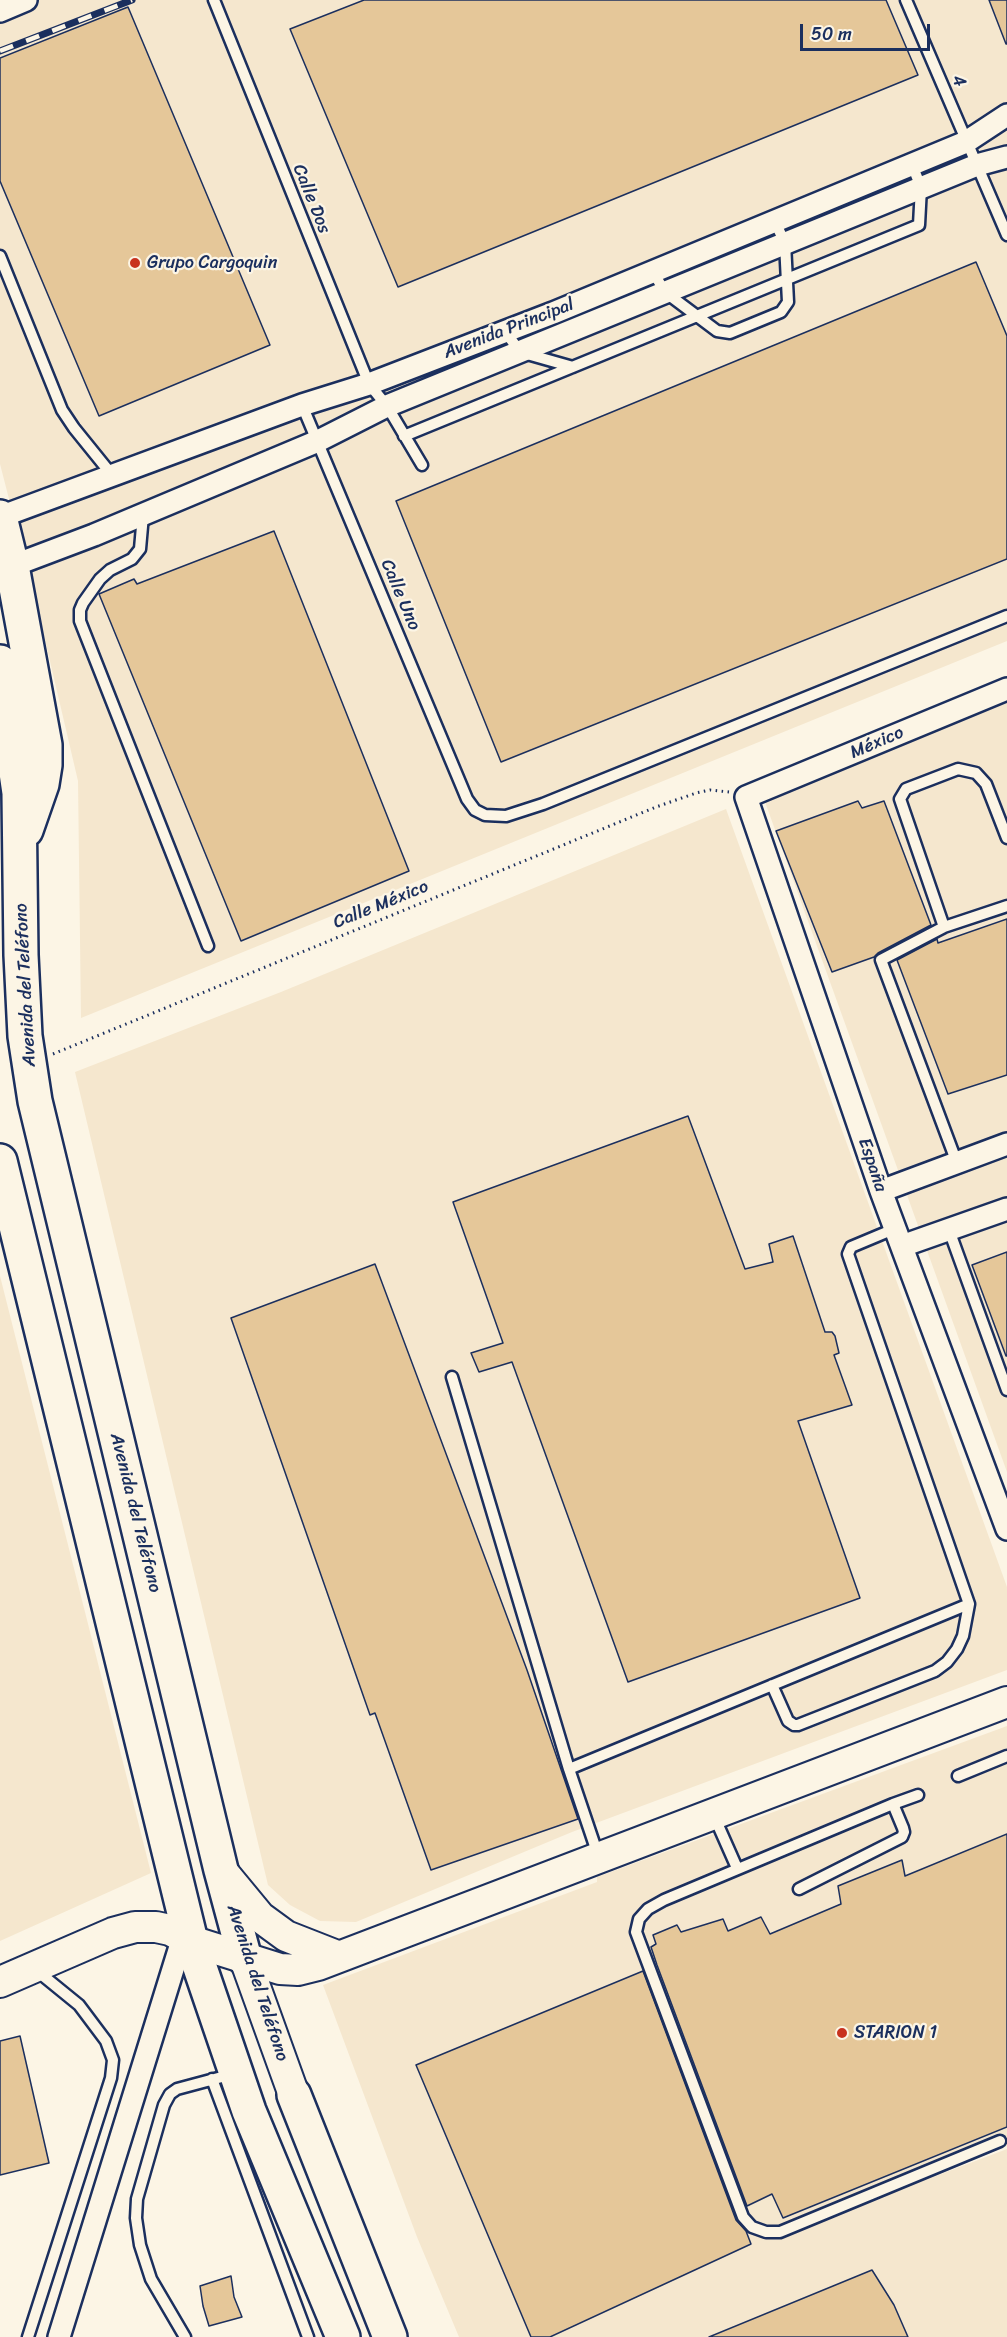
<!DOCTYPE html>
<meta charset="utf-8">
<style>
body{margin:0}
#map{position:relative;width:1007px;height:2337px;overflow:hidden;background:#fcf5e5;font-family:Sriracha,sans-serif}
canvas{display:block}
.scale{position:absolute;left:800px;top:24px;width:130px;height:27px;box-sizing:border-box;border:3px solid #1b2f5e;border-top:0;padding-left:8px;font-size:18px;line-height:21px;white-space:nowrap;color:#1b2f5e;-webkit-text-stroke:4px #fcf5e5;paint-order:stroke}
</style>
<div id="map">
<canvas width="1007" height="2337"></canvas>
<div class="scale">50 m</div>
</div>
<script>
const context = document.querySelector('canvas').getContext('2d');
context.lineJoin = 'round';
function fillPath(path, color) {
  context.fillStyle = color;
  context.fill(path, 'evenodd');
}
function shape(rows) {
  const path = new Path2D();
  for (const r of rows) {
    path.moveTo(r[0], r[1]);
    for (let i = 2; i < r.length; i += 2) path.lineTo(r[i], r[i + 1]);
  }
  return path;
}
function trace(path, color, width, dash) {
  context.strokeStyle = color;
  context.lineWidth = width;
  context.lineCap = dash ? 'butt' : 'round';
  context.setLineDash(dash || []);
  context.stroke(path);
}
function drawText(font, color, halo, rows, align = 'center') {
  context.font = font + ' Sriracha,sans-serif';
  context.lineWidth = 4.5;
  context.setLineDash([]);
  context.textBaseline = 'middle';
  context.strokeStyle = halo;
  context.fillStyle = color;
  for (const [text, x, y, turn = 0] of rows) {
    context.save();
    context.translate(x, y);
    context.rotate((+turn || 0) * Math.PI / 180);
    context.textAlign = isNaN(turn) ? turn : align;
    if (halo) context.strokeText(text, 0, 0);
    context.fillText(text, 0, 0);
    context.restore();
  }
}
const built = shape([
 [22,0,1007,0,1007,641,81,1018,78,781,42,627,0,464,0,9],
 [1007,701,1007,1472,765,802],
 [726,809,1007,1587,1007,1670,572,1832,356,1922,320,1921,290,1905,268,1885,75,1072,281,992],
 [0,1276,151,1873,0,1941],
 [1007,1726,1007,2146,928,2179,1007,2149,1007,2337,459,2337,417,2237,323,1985,597,1882,597,1877]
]);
const building = shape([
 [364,0,886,0,918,75,398,287,290,29,364,0],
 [989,0,1007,0,1007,44,1006,44,989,0],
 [128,7,270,345,99,416,0,181,0,58,128,7],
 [976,262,1007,336,1007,559,501,762,396,501,976,262],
 [274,531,409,871,241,941,99,594,134,579,137,584,274,531],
 [858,801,862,808,884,801,931,925,878,953,874,957,832,972,776,831,858,801],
 [1007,919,1007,1075,948,1094,897,960,937,939,938,943,1007,919],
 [688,1116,745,1269,773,1262,769,1244,793,1236,825,1332,832,1332,835,1336,839,1353,834,1355,852,1405,798,1421,860,1598,628,1682,512,1362,479,1372,471,1353,503,1343,453,1202,688,1116],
 [1007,1252,1007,1356,1006,1356,972,1265,1007,1252],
 [375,1264,527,1670,578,1819,431,1870,375,1713,370,1715,231,1318,375,1264],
 [1007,1834,1007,2127,783,2218,772,2194,747,2206,657,1965,651,1947,656,1944,653,1935,677,1925,681,1932,723,1919,728,1931,761,1917,770,1934,841,1904,838,1886,902,1860,905,1876,1007,1834],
 [643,1971,736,2220,746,2231,751,2244,550,2337,531,2337,416,2065,643,1971],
 [20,2036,49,2163,0,2175,0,2041,20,2036],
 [872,2270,894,2305,908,2337,709,2337,872,2270],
 [231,2276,234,2297,242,2317,209,2326,203,2306,200,2286,231,2276]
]);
const path = shape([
 [53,1054,656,807,696,793,710,790,729,792]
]);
const lane = shape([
 [214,0,369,384,387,406,422,465],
 [906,0,1007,235],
 [0,256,62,410,74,428,112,475],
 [653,272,665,292,717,331,730,333,781,312,788,302,785,243,775,222],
 [505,331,520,352,573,367],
 [302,405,467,799,475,810,485,815,506,816,543,804,1007,616],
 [404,436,919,225,921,187,912,165],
 [143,515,140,549,132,559,110,570,100,579,83,603,80,610,80,621,208,946],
 [944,927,900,799,906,789,958,769,976,773,986,784,1007,838],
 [957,1163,881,960,944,927,1007,906],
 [949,1230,1007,1390],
 [452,1377,569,1769,969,1604,848,1254,851,1247,894,1229],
 [772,1685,788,1721,794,1725,798,1725,935,1671,947,1662,957,1649,963,1636,969,1604],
 [569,1769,598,1855],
 [958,1776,1007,1756],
 [918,1795,893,1804,664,1900,648,1909,639,1919,636,1932,743,2217,752,2227,766,2232,780,2232,1000,2141],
 [714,1816,737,1868],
 [799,1889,902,1837,904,1832,903,1828,893,1804],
 [212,2079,308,2337],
 [28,2337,111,2078,113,2060,106,2041,79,2005,36,1970],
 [185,2337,151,2279,140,2245,136,2218,137,2199,164,2105,170,2094,177,2089,233,2074]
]);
const street = shape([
 [0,11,26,0],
 [0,517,302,405,369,384,553,313,966,142,1007,115],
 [12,566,94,535,318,441,387,406,977,165,1007,157],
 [1007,689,746,797,881,1191,1007,1529],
 [881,1191,1007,1144],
 [902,1246,1007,1209],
 [59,2337,183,1937]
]);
const secondary = shape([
 [222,1871,260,1917,286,1936,337,1956],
 [245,1959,294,2095],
 [0,1982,113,1933,135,1927,156,1927,170,1930,191,1941,280,1969,298,1970,318,1965,1007,1702]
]);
const primary = shape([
 [0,517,12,566,45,745,45,765,42,784,26,830],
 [0,662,19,793,21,955,25,1036,35,1101,221,1870,245,1959],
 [0,1161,191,1941,249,2111,343,2337],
 [294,2095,390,2337]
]);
const rail = shape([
 [0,51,132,0]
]);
const markers = [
 [135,263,6,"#c8321e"],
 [842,2033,6,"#c8321e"]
];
const streetNames = [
 ["4",958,81,67],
 ["Calle Dos",311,199,68],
 ["Avenida Principal",509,329,-21],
 ["Calle Uno",400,595,67],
 ["México",877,743,-23],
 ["Calle México",381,905,-22],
 ["Avenida del Teléfono",26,985,-93],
 ["España",872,1165,71],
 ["Avenida del Teléfono",135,1513,76],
 ["Avenida del Teléfono",257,1983,72]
];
const poiNames = [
 ["Grupo Cargoquin",147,263],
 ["STARION 1",854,2033]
];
fillPath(built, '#f5e7ce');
fillPath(building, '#e5c799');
trace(building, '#1b2f5e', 1.5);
trace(lane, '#1b2f5e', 15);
trace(street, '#1b2f5e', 26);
trace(secondary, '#1b2f5e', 34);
trace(primary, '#1b2f5e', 38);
trace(path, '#1b2f5e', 3, [1.5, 4.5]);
trace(lane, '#fcf5e5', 10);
trace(street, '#fcf5e5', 21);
trace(secondary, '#fcf5e5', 30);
trace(primary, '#fcf5e5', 33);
trace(rail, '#1b2f5e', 7);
trace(rail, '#fcf5e5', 4.5, [14]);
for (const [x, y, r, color] of markers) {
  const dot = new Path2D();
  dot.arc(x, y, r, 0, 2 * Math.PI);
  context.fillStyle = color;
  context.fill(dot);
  trace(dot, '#fcf5e5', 2);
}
drawText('18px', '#1b2f5e', '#fcf5e5', streetNames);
drawText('18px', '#1b2f5e', '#fcf5e5', poiNames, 'left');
</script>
